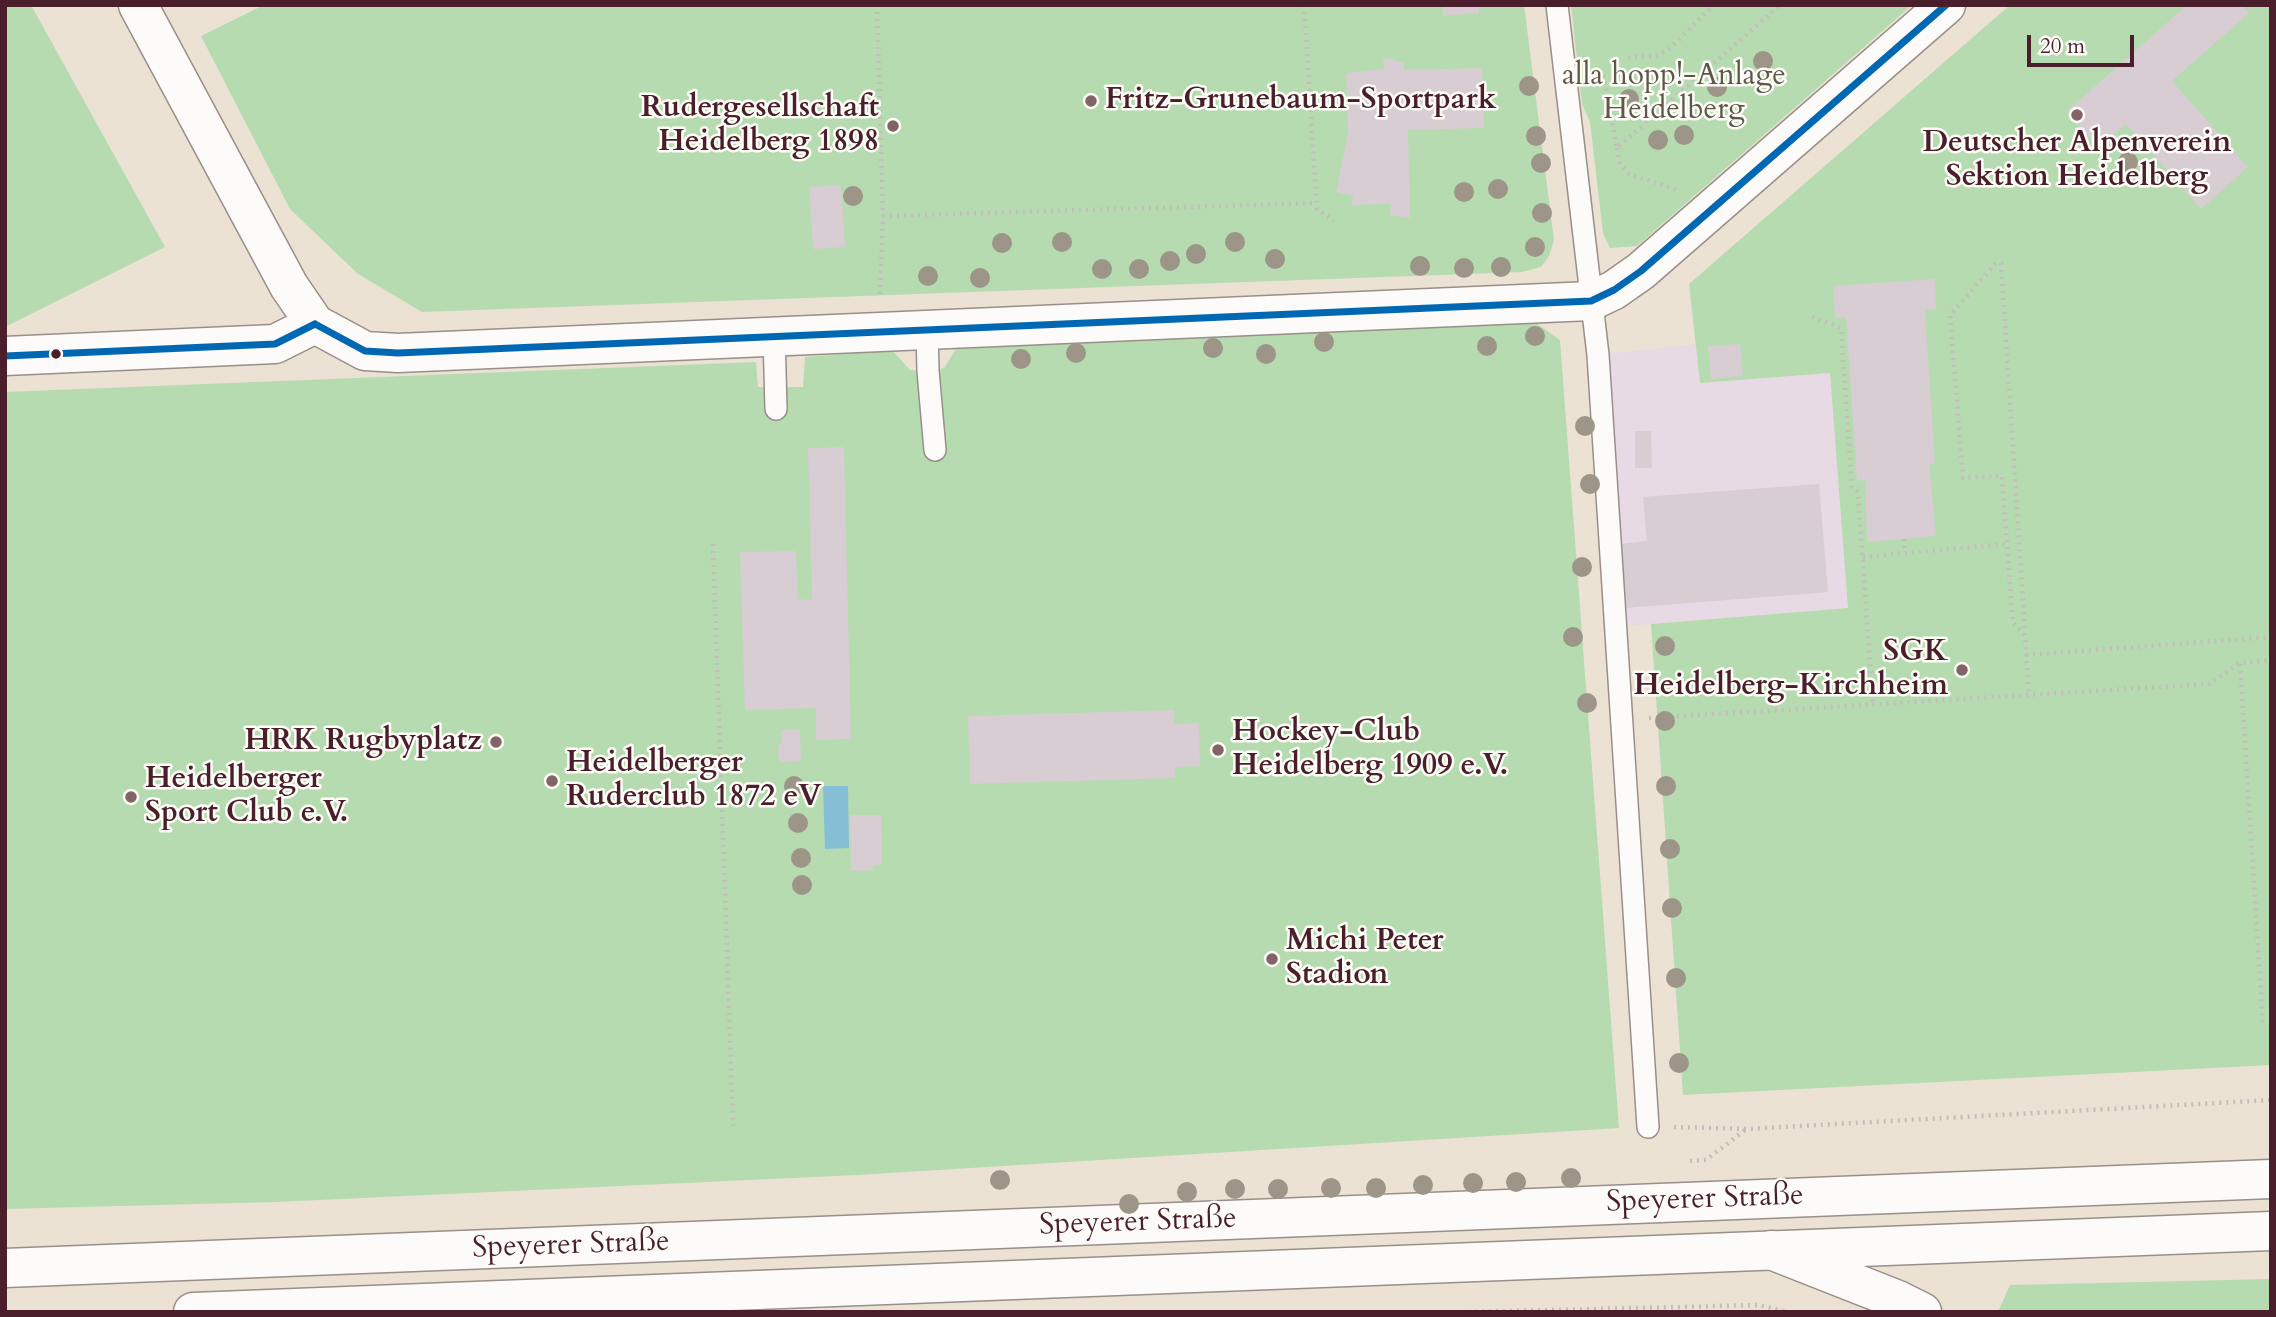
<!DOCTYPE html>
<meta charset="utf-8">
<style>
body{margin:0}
#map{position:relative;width:2276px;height:1317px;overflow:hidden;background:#ebe2d4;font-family:Cardo,serif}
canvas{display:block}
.frame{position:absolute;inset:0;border:7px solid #4a1f2b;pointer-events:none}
.scale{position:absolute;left:2027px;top:35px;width:107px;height:32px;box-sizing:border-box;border:4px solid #4a1f2b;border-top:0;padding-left:9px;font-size:21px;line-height:24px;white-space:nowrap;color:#4a1f2b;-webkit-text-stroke:5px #fdfcf7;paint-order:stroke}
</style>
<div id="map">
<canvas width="2276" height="1317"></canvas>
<div class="frame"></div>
<div class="scale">20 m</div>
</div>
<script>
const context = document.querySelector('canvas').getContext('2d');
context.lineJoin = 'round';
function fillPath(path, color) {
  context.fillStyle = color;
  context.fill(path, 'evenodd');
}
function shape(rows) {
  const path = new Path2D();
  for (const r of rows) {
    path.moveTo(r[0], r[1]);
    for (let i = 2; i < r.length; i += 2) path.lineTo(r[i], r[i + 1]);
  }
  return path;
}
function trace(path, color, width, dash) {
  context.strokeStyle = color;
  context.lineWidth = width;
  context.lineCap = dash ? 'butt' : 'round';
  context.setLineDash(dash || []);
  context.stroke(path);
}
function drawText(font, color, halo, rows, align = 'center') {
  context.font = font + ' Cardo,serif';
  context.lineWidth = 5;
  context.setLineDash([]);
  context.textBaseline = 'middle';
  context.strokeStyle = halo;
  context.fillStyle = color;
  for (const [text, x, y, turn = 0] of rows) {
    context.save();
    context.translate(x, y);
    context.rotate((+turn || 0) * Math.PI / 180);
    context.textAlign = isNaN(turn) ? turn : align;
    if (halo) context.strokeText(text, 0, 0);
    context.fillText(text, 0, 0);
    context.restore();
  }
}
const built = shape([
 [1696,344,1700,383,1830,373,1849,608,1626,626,1606,354]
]);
const green = shape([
 [5,5,31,5,165,247,5,327],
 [264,5,1524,5,1554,240,1549,256,1541,267,1522,272,422,312,358,274,290,209,201,36],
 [1571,5,1912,5,1637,246,1610,248,1603,233,1590,122,1582,104],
 [2010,5,2271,5,2271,1065,1683,1095,1651,624,1848,608,1830,373,1700,383,1689,284],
 [1533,321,1560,340,1619,1128,857,1175,276,1202,5,1209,5,392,756,362,758,387,803,387,805,357,892,350,910,370,928,371,944,368,956,349],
 [2271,1279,2271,1312,1998,1312,2010,1285]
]);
const water = shape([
 [823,786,848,786,849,848,825,849]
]);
const building = shape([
 [1443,5,1479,5,1479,13,1443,16],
 [2187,5,2242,5,2249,13,2172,81,2248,167,2201,209,2126,124,2099,148,2067,111],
 [1386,58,1404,63,1404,70,1482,68,1484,128,1408,130,1410,218,1390,215,1391,204,1352,205,1353,196,1336,192,1348,133,1346,73,1384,69,1383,60],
 [841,185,845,247,813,249,809,187],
 [1935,279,1936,309,1925,310,1935,464,1929,464,1936,536,1867,542,1865,480,1857,481,1846,317,1835,318,1833,286],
 [1740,344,1743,376,1711,379,1708,346],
 [1635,431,1651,431,1652,468,1635,468],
 [844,447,851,739,816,740,816,708,745,710,740,552,796,551,798,600,812,599,808,448],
 [1819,484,1828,592,1626,608,1621,544,1647,541,1643,497],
 [1174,710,1174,724,1199,723,1200,766,1175,767,1175,778,970,784,968,716],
 [800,729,801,761,779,762,778,745,782,744,781,730],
 [850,815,881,815,882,865,873,866,873,870,851,871]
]);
const path = shape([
 [877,5,883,216,880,295],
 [1304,5,1317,209,1334,221],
 [1628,58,1658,55,1669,49,1714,5],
 [1603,75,1617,148,1780,5],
 [1617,148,1620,164,1629,174,1677,190],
 [883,216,1317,203],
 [1812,317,1841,328,1852,487,1858,492,1873,706],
 [1904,539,1905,553],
 [713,544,733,1126],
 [1863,557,2007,544],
 [2025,635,2013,623,2002,476,1963,478,1950,315,1995,264,2001,263,2029,695],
 [2026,655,2271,637],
 [2240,664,2263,1025],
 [1649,718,2209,684,2240,663,2271,660],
 [1674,1127,1746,1129,2271,1100],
 [1690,1161,1706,1160,1745,1130],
 [1468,1312,1758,1305,1788,1312]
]);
const lane = shape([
 [1557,5,1598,355,1648,1127],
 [927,328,928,371,935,450],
 [774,335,776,409]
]);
const street = shape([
 [138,5,289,286,315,324,365,351,398,353,1591,301,1614,290,1641,271,1946,5],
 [5,356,275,344,315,324],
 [1771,1250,1898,1300,1922,1312]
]);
const primary = shape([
 [5,1268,2271,1179],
 [193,1312,2271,1231]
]);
const bus1 = shape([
 [315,324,365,351,398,353,1591,301,1614,290,1641,271,1946,5],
 [5,356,275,344,315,324]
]);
const trees = [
 [1763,61],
 [1529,86],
 [1717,87],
 [1629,99],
 [1684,135],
 [1536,136],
 [1658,140],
 [2128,162],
 [1541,163],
 [1498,189],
 [1464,192],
 [853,196],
 [1542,213],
 [1062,242],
 [1235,242],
 [1002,243],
 [1535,247],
 [1196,254],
 [1275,259],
 [1170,261],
 [1420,266],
 [1501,267],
 [1464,268],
 [1102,269],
 [1139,269],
 [928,276],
 [980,278],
 [1535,336],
 [1324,342],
 [1487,346],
 [1213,348],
 [1076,353],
 [1266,354],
 [1021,359],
 [1585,426],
 [1590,484],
 [1582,567],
 [1573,637],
 [1665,646],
 [1587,703],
 [1665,721],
 [794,786],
 [1666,786],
 [798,823],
 [1670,849],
 [801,858],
 [802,885],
 [1672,908],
 [1676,978],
 [1679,1063],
 [1571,1178],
 [1000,1180],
 [1516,1182],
 [1473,1183],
 [1423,1185],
 [1331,1188],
 [1376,1188],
 [1235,1189],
 [1278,1189],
 [1187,1192],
 [1129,1204]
];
const markers = [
 [1091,101,7,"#826366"],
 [2077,115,7,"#826366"],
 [893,126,7,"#826366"],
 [56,354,6,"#4a1f2b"],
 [1962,670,7,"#826366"],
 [496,742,7,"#826366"],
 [1218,750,7,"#826366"],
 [552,781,7,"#826366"],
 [131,797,7,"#826366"],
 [1272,959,7,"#826366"]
];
const parkNames = [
 ["alla hopp!-Anlage",1674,77],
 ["Heidelberg",1674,111]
];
const poiNames = [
 ["Fritz-Grunebaum-Sportpark",1105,101],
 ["Rudergesellschaft",879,109,"right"],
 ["Heidelberg 1898",879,143,"right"],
 ["Deutscher Alpenverein",2077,144,"center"],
 ["Sektion Heidelberg",2077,178,"center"],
 ["SGK",1948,653,"right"],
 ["Heidelberg-Kirchheim",1948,687,"right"],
 ["Hockey-Club",1232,733],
 ["Heidelberg 1909 e.V.",1232,767],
 ["HRK Rugbyplatz",482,742,"right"],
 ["Heidelberger",566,764],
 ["Ruderclub 1872 eV",566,798],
 ["Heidelberger",145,780],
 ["Sport Club e.V.",145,814],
 ["Michi Peter",1286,942],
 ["Stadion",1286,976]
];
const streetNames = [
 ["Speyerer Straße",1705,1200,-2],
 ["Speyerer Straße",1138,1223,-2],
 ["Speyerer Straße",571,1246,-2]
];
fillPath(built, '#e7dae4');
fillPath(green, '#b6dbb1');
fillPath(water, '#86bed5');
fillPath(building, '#d7cdd2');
trace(lane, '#9a8e89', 24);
trace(street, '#9a8e89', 41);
trace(primary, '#9a8e89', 41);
trace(path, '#c3bdbb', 4.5, [2, 5]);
trace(lane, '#fcfbf9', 21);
trace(street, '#fcfbf9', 38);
trace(primary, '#fcfbf9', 38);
trace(bus1, '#0068b3', 7);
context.fillStyle = '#9d9588';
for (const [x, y] of trees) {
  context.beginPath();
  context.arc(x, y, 10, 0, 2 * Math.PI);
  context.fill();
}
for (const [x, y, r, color] of markers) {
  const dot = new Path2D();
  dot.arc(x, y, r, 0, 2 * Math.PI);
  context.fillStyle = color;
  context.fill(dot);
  trace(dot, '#fdfcf7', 2.5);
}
drawText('30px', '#5d564a', '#fdfcf7', parkNames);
drawText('bold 30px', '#4a1f2b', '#fdfcf7', poiNames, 'left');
drawText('30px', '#4a1f2b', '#fdfcf7', streetNames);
</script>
